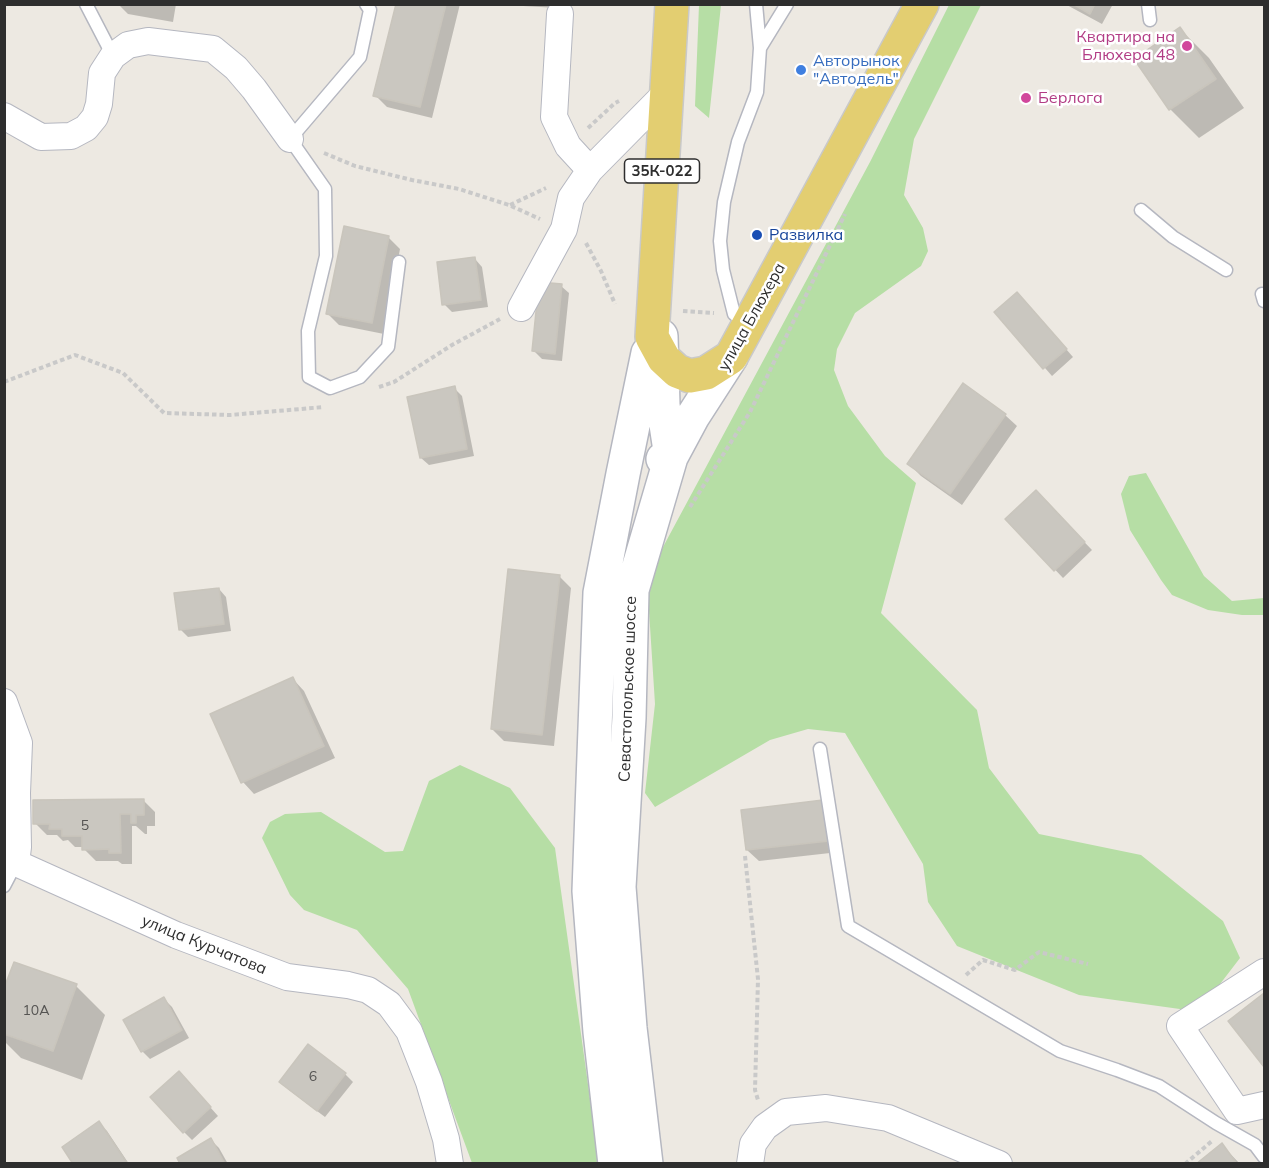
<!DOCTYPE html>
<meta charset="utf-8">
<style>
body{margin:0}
#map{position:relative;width:1269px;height:1168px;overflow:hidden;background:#ede9e2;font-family:Mulish,sans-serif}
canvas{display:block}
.frame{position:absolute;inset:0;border:6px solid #2e2e2e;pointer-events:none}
</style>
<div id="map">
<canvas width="1269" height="1168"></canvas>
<div class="frame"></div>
</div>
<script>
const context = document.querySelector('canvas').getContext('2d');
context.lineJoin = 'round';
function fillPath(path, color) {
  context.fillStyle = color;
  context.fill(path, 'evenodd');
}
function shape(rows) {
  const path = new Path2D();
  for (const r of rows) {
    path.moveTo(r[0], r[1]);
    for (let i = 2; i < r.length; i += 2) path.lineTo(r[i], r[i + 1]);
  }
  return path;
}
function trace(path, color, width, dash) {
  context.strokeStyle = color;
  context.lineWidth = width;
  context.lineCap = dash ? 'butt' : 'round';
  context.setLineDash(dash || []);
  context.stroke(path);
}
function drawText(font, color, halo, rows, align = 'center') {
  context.font = font + ' Mulish,sans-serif';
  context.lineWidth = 5;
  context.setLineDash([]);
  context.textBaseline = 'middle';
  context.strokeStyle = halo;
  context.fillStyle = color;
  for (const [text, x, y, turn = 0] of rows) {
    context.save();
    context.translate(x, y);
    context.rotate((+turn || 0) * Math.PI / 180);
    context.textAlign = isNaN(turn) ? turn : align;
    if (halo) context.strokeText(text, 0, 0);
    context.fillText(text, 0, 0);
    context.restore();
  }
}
const green = shape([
 [699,5,721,5,709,118,695,106],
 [949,5,981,5,914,139,904,195,923,228,928,251,921,266,855,313,837,349,834,370,848,406,885,456,916,483,881,613,977,710,989,768,1039,834,1141,855,1223,921,1240,958,1217,988,1187,1010,1079,995,957,946,928,902,923,864,845,733,808,729,770,740,655,807,645,793,655,704,648,595,656,560,870,162],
 [1146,473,1204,576,1232,601,1264,598,1264,615,1242,615,1208,610,1172,595,1161,580,1130,530,1121,494,1129,476],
 [460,765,510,788,555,848,599,1163,472,1163,408,989,357,930,304,910,290,895,262,838,270,822,285,814,321,812,385,852,403,851,429,781]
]);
const shadow = shape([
 [118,4,176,4,173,22,128,14],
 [398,4,460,4,432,118,387,107,375,95],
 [522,4,559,4,558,8,523,6],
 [1065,4,1113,4,1102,24],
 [1180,29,1209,58,1244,108,1199,138,1170,109,1136,59],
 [388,237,400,249,384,334,339,325,327,313],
 [475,259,482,267,488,307,452,312,444,304],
 [561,286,569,293,562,361,542,359,534,351],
 [1024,301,1073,357,1052,376,996,312],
 [454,388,462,396,474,456,429,465,421,458],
 [1005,415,1017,426,962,505,921,476,909,464],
 [1036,492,1092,550,1063,578,1007,519],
 [559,576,571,588,554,746,504,741,492,729],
 [219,589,226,597,231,631,188,637,180,629],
 [293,679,304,691,335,758,254,794,243,782,212,715],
 [143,800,155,812,155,826,147,826,147,834,145,834,136,826,132,826,132,864,122,864,118,861,96,861,84,849,84,847,75,847,68,840,63,841,57,835,47,835,35,823],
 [834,814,839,852,759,861,747,850],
 [76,986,105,1015,82,1080,21,1058,4,1041,4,993],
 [1264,995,1264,1065,1230,1021],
 [164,999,172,1007,189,1038,150,1059,142,1051],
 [345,1074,353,1082,325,1117,289,1090,281,1082],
 [187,1081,218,1116,192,1140,184,1132],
 [99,1123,107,1131,129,1164,75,1164],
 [211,1140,219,1148,228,1164,182,1164],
 [1222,1145,1240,1164,1199,1164]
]);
const building = shape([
 [396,4,446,4,420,107,373,96,396,4],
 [1073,4,1095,4,1090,14,1073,4],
 [1180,27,1216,79,1169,110,1134,59,1180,27],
 [344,226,389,236,372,323,326,314,344,226],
 [475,257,481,300,442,305,437,262,475,257],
 [539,282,562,284,555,354,532,351,539,282],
 [1017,292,1067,349,1043,369,994,312,1017,292],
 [963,383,1006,414,950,494,907,464,963,383],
 [455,386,467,449,420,458,407,397,455,386],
 [1036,490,1085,542,1054,571,1005,519,1036,490],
 [508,569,560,575,542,735,491,729,508,569],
 [219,588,224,624,179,630,174,593,219,588],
 [293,677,324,746,241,783,210,714,293,677],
 [144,799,144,815,136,815,136,823,131,823,131,814,120,814,121,853,109,853,109,849,82,850,82,836,62,836,62,829,49,829,50,824,33,824,33,800,144,799],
 [823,800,828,841,746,850,741,810,823,800],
 [14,962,77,984,53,1051,4,1034,4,988,14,962],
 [1264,993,1264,1067,1228,1021,1264,993],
 [164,997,182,1030,141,1052,123,1020,164,997],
 [308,1044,346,1073,317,1111,279,1082,308,1044],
 [179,1071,211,1107,183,1133,150,1097,179,1071],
 [99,1121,127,1163,126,1164,73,1164,62,1147,99,1121],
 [211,1138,225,1164,180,1164,177,1158,211,1138],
 [1222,1143,1237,1164,1196,1164,1222,1143]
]);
const path = shape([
 [588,128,615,103,619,101],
 [324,153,355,166,412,180,459,189,509,205,540,219],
 [510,205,546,188],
 [586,243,601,271,615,304],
 [683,311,714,313],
 [4,382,75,355,123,373,164,413,230,415,324,407],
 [379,387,394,382,452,345,500,319],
 [690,507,750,412,845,214],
 [745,856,758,979,755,1090,758,1100],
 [966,975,983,960,1015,970,1039,952,1088,964],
 [1185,1164,1212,1141]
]);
const lane = shape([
 [86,4,113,56],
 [366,4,370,10,360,57,290,139,325,189,326,256,308,331,309,377,330,388,360,377,388,347,399,262],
 [1148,4,1150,20],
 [760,48,787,4],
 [1141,210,1173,237,1226,270],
 [1262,294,1264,301],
 [746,324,734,314,723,270,720,241,724,202,738,142,757,92,760,48,756,4],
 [820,749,848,926,1060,1051,1117,1070,1159,1086,1216,1123,1255,1145,1264,1157],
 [4,886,16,863]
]);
const street = shape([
 [560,14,554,117,568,146,590,170],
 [4,116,41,137,71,136,86,128,95,117,99,104,102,73,113,56,128,45,148,41,213,49,236,68,254,89,290,139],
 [521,308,564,229,571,198,590,170,666,93],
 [4,702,19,743,17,793,18,847,16,863,176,935,287,977,348,985,368,990,389,1004,409,1031,429,1082,446,1139,450,1164],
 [1264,972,1180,1026,1237,1111,1264,1105],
 [750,1164,753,1144,765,1127,786,1112,826,1108,888,1118,999,1164]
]);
const secondary = shape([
 [663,459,671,457,693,416,731,357],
 [615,1164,600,1032,589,891,600,593,623,474,648,353],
 [646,1164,630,1028,619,887,629,718,632,590,671,457,663,405,661,336]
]);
const primary = shape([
 [672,4,652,337,664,359,677,371,690,376,706,373,731,357,922,4]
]);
const markers = [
 [1187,46,6,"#d1479c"],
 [801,70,6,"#3f7fe0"],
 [1026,98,6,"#d1479c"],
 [757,235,6,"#1a4fb4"]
];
const numberNames = [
 ["5",85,826],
 ["10А",36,1011],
 ["6",313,1077]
];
const shields = [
 [662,171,75]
];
const shieldNames = [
 ["35К-022",662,171]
];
const hotelNames = [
 ["Квартира на",1175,37],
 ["Блюхера 48",1175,55],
 ["Берлога",1038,98,"left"]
];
const shopNames = [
 ["Авторынок",813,61],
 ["\"Автодель\"",813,79]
];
const transitNames = [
 ["Развилка",769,235]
];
const streetNames = [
 ["улица Блюхера",752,317,-61],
 ["Севастопольское шоссе",628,689,-88],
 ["улица Курчатова",204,945,22]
];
fillPath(green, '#b6dea5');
fillPath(shadow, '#0003');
fillPath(building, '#cac7c0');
trace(building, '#c9c5bc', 1.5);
trace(lane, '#b5b7c0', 15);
trace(street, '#b5b7c0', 28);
trace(secondary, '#b5b7c0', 36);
trace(primary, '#c9c9c9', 36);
trace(path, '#c9c9c9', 4, [4.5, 3]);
trace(lane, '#fff', 12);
trace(street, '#fff', 26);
trace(secondary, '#fff', 33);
trace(primary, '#e3ce71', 33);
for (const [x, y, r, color] of markers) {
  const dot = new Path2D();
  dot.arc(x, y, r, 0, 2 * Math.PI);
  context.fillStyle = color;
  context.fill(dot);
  trace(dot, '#fff', 2);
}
drawText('14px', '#555452', null, numberNames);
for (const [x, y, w] of shields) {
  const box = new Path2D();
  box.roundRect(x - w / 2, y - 12, w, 24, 4.5);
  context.fillStyle = '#fff';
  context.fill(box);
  trace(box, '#2e2e2e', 1.5);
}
drawText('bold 15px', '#2e2e2e', null, shieldNames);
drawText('16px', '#b23c85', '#fff', hotelNames, 'right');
drawText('16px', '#366cbe', '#fff', shopNames, 'left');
drawText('16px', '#164399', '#fff', transitNames, 'left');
drawText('16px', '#2e2e2e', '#fff', streetNames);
</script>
